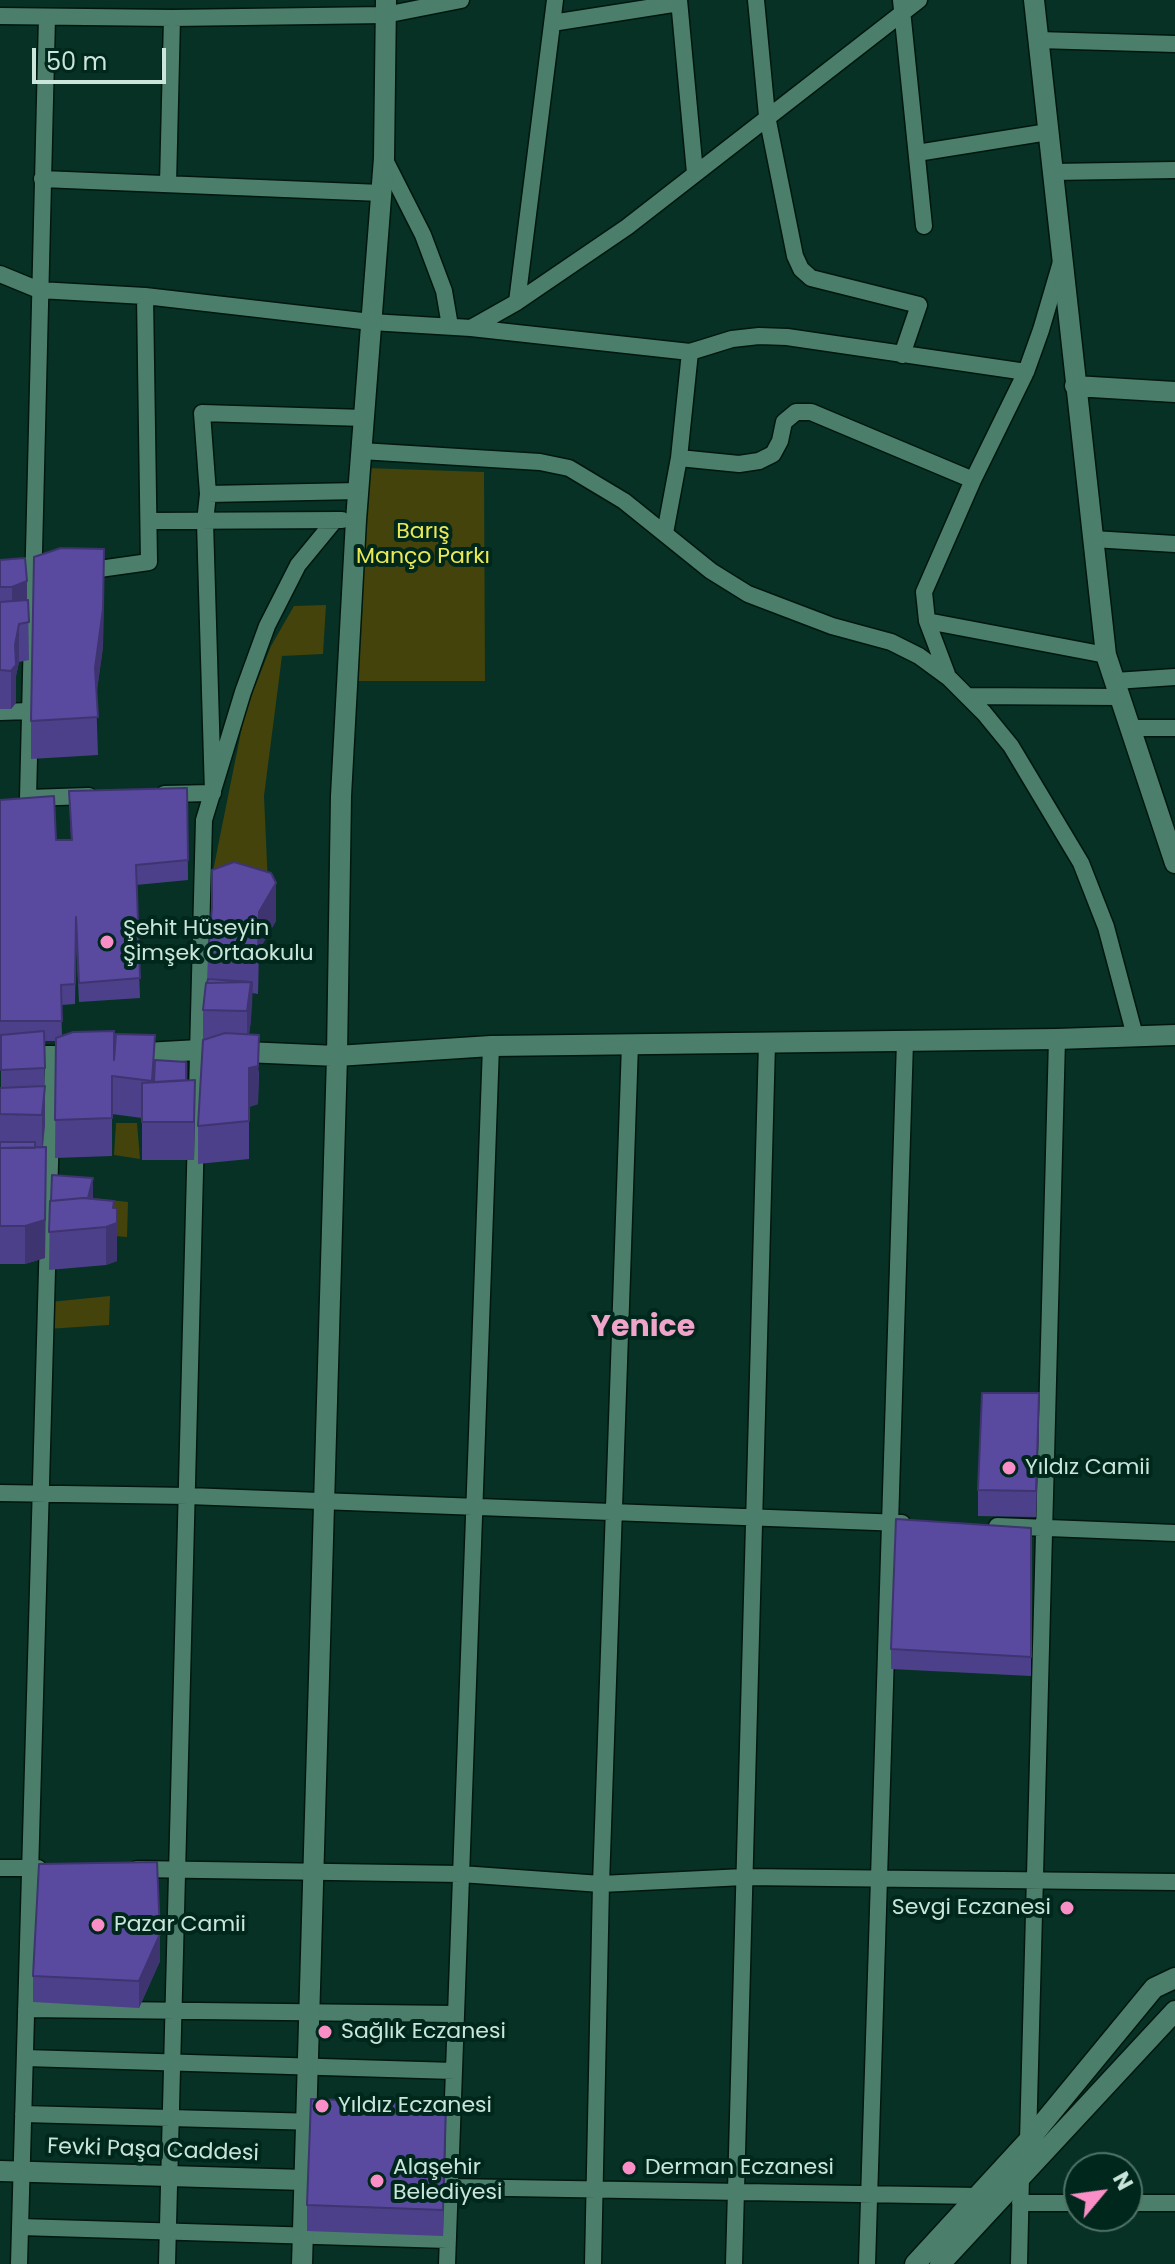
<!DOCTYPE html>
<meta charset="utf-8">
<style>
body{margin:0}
#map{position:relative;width:1175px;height:2264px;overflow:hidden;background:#073125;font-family:Poppins,sans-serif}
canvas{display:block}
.north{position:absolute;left:1063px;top:2152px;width:80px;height:80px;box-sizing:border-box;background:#00271b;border:2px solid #517367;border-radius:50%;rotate:61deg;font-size:22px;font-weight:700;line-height:32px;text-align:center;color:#cae5da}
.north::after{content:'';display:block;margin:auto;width:28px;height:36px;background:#fa8fc7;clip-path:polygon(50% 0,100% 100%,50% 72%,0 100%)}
.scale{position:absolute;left:32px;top:48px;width:134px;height:36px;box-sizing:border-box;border:4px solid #cae5da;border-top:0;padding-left:10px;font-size:24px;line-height:28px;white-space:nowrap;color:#cae5da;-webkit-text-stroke:6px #00271b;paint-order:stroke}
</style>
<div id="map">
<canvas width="1175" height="2264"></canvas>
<div class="north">N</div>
<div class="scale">50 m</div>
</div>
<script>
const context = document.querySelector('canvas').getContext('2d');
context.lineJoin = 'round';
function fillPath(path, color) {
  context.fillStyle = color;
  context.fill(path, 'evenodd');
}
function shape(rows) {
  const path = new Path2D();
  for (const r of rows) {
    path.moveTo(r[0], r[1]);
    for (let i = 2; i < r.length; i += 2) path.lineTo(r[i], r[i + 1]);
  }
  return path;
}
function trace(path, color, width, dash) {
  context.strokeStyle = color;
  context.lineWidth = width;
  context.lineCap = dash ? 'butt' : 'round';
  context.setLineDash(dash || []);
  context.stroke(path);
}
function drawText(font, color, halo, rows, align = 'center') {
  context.font = font + ' Poppins,sans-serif';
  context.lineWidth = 8;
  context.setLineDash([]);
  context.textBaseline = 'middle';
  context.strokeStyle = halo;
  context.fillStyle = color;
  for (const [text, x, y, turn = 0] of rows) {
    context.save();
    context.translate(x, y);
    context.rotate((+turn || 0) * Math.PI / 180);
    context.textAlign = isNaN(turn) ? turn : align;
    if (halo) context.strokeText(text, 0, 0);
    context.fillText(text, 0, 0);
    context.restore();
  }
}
const green = shape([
 [366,468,484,472,485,681,356,681],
 [326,605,323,654,282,656,264,796,269,907,234,897,209,906,212,876,245,712,271,646,294,606],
 [116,1123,137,1123,140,1159,114,1155],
 [93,1198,128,1202,127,1237,85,1234],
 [110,1296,109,1325,47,1329,50,1302]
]);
const minor = shape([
 [679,0,695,173],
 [756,0,767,116,795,256,801,269,811,278,919,305,902,355],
 [901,0,924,226],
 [0,16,172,18,385,15,461,0],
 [47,17,28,798,89,796],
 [552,23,679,3],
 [1038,40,1175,44],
 [917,153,1048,132],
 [384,158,423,235,444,291,450,326],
 [1052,172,1175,170],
 [42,179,381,193],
 [168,184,172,18],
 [0,274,39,290,145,296,371,322,471,328,690,352,732,339,759,336,787,337,1026,372],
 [517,302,555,0],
 [471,328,517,302,627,227,919,0],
 [361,451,540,462,569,468,624,501,711,571,748,594,832,626,891,642,919,656,949,678,984,713,1011,746,1081,863,1106,927,1135,1036],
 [679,458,739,464,759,461,773,454,780,441,784,422,796,412,811,412,973,480],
 [208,494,359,491],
 [149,521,342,520],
 [665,533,679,458,690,352],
 [1093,539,1175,544],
 [85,571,149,562,145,296],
 [927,621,1106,655],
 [947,674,927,621,924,592,973,480,1026,372,1041,330,1061,262],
 [1115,681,1175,677],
 [967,696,1120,697],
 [0,712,30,711],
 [1129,728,1175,728],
 [164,794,213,793,205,522,208,494,202,413,364,418],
 [0,1493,188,1496,902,1523],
 [997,1526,1175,1533],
 [0,1868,38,1868],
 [137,1869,461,1874,601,1884,744,1877,1175,1882],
 [26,2009,456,2014],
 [25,2058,454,2071],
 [23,2114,317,2122],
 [1028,2141,1057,1039],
 [450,2187,977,2196],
 [1020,2203,1079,2203],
 [1127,2203,1175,2203],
 [20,2227,448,2240],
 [19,2264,53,1057],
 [167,2264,204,820,243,692,267,626,298,565,335,520],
 [447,2264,491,1046],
 [593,2264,601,1884,630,1044],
 [734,2264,767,1043],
 [867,2264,905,1041],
 [1019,2264,1021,2176]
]);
const tertiary = shape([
 [1034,0,1106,655,1175,863],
 [1075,386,1175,392],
 [128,1054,199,1050,337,1056,491,1046,1057,1039,1175,1035],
 [0,1056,80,1056],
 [0,2171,304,2180],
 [302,2264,337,1056,341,796,356,520,384,158,386,0],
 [915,2264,1028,2141,1154,1988,1175,1978],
 [940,2264,1175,2011]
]);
const wall = shape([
 [0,560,27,600,28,600,29,660,19,662,16,676,16,703,11,709,0,709],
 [104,587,103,647,96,696,98,755,31,759,31,721],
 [187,788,188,880,136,885,140,998,79,1002,76,937,75,1004,61,1005,62,1036,114,1060,155,1060,186,1080,195,1118,194,1160,142,1160,142,1118,112,1114,112,1156,55,1158,56,1041,44,1041,45,1124,43,1147,46,1186,45,1258,25,1264,0,1264,0,1088,1,1088,1,1041,0,1041,0,800,56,840,71,840,69,791],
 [212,911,276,921,259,950,258,994,252,993,251,1020,249,1034,259,1073,258,1104,249,1107,249,1159,198,1164,198,1126,203,1040,203,1010,207,983,208,954],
 [92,1199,114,1208,117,1261,106,1265,49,1270,50,1201],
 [1039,1419,1036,1517,978,1516,978,1490],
 [1031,1528,1031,1676,891,1669,891,1649],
 [160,1961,139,2008,33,2002,33,1976],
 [446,2131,443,2236,307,2231,307,2205]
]);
const shadedWall = shape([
 [104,549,103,647,95,706,95,668],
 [27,581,27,619,12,625,12,587],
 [19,624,19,662,16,676,16,703,11,709,11,671],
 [276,883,276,921,259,950,258,994,259,912],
 [252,982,251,1020,247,1049,247,1011],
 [259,1035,258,1104,249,1107,249,1068],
 [195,1080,195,1118,194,1160,194,1122],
 [45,1086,45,1124,42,1153,42,1115],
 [46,1147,45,1258,25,1264,25,1226],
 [93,1178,93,1198,86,1229,85,1214],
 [114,1201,114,1224,117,1208,117,1261,106,1265,106,1227],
 [1039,1393,1039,1419,1036,1517,1036,1491],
 [160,1934,160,1961,139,2008,139,1981],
 [446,2104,446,2131,443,2236,443,2210]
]);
const building = shape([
 [61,548,104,549,103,609,95,668,98,717,31,721,34,557,61,548],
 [25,558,27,581,12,587,0,587,0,560,25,558],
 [28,600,29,622,19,624,15,645,16,665,11,671,0,670,0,602,28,600],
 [187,788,188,860,136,865,140,978,79,983,76,917,75,984,61,985,62,1021,0,1021,0,800,54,796,56,840,72,840,69,791,187,788],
 [234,862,271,873,276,883,259,912,258,955,208,954,212,908,212,870,234,862],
 [208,979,252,982,251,1007,251,982,207,983,208,979],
 [251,982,247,1011,203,1010,206,983,251,982],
 [44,1031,45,1068,1,1070,1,1035,44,1031],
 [114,1031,114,1060,116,1034,155,1035,152,1081,112,1076,112,1118,55,1120,56,1038,73,1032,114,1031],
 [225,1033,259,1035,258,1066,249,1068,249,1121,198,1126,203,1040,225,1033],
 [155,1060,186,1062,186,1080,154,1082,155,1060],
 [195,1080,194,1122,142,1122,142,1083,195,1080],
 [45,1086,42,1115,0,1114,0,1088,45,1086],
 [0,1142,35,1142,35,1148,0,1148,0,1142],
 [46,1147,45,1220,25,1226,0,1226,0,1148,46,1147],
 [52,1175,93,1178,88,1198,83,1198,51,1201,52,1175],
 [83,1198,114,1201,113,1208,117,1208,117,1223,106,1227,49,1232,50,1201,83,1198],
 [982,1393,1039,1393,1036,1491,978,1490,982,1393],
 [896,1519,1031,1528,1031,1657,891,1649,896,1519],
 [157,1862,160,1934,139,1981,33,1976,39,1864,157,1862],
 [311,2099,446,2104,443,2210,307,2205,311,2099]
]);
const markers = [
 [107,942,8,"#fa8fc7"],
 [1009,1468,8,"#fa8fc7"],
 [1067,1908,8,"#fa8fc7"],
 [98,1925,8,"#fa8fc7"],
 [325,2032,8,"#fa8fc7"],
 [322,2106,8,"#fa8fc7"],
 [629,2168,8,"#fa8fc7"],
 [377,2181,8,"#fa8fc7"]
];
const parkNames = [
 ["Barış",423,532],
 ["Manço Parkı",423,557]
];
const poiNames = [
 ["Şehit Hüseyin",123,929],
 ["Şimşek Ortaokulu",123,954],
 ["Yıldız Camii",1025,1468],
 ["Sevgi Eczanesi",1051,1908,"right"],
 ["Pazar Camii",114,1925],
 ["Sağlık Eczanesi",341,2032],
 ["Yıldız Eczanesi",338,2106],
 ["Alaşehir",393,2168],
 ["Belediyesi",393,2193],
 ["Derman Eczanesi",645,2168]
];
const streetNames = [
 ["Fevki Paşa Caddesi",153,2151,2]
];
const districtNames = [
 ["Yenice",643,1328]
];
fillPath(green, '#43430b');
trace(minor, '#00170f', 19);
trace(tertiary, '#00170f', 23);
trace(minor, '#4b7e6b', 16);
trace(tertiary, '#4b7e6b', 20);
fillPath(wall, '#4d408a');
fillPath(shadedWall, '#3e3470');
fillPath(building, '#594aa0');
trace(building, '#3e3470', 2);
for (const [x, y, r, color] of markers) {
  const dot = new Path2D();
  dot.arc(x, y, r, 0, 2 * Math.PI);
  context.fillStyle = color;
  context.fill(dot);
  trace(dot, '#00271b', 3);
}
drawText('22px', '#eae854', '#00271b', parkNames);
drawText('22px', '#cae5da', '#00271b', poiNames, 'left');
drawText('22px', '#cae5da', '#00271b', streetNames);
drawText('bold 30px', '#efa4c9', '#00271b', districtNames);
</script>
